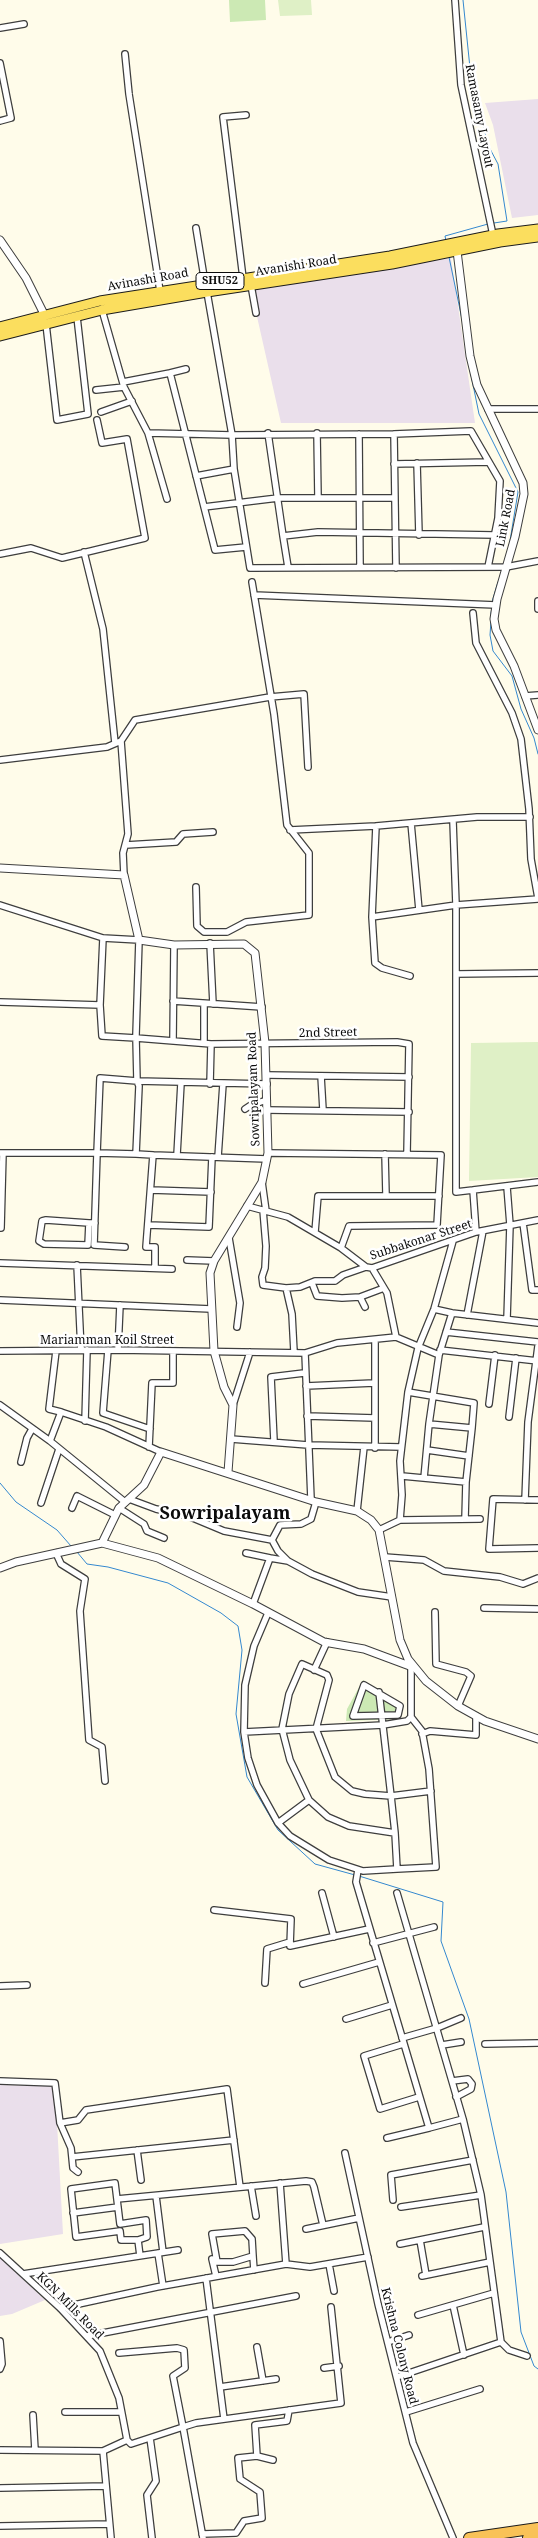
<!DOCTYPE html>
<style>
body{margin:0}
canvas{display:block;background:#fffcea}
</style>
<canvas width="538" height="2538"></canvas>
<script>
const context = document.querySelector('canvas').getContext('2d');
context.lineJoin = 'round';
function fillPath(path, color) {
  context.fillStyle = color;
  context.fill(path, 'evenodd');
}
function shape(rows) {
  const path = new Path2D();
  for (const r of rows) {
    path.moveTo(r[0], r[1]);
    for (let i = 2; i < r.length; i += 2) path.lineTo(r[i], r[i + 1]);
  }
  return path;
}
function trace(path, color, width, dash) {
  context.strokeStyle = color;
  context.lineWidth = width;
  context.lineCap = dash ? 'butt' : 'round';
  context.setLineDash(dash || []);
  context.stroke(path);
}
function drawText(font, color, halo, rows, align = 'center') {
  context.font = font + ' "Noto Serif",serif';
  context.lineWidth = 5;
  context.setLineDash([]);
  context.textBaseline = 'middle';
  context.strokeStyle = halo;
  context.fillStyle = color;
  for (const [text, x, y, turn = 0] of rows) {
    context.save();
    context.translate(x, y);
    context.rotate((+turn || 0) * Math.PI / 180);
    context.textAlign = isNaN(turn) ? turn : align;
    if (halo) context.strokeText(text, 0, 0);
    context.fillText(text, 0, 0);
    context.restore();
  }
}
const industrial = shape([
 [538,99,538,215,512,218,493,125,485,103],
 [451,258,475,423,281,423,251,290],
 [0,2085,55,2086,63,2234,0,2244],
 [0,2258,45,2300,12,2314,0,2316]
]);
const green = shape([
 [229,0,265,0,266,20,230,22],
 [363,1680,403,1705,399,1719,346,1721,347,1709]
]);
const pitch = shape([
 [278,0,311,0,312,15,280,16],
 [538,1042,538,1177,469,1181,471,1043]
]);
const stream = shape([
 [463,0,470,68,480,115,489,147,498,164,507,221,494,223],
 [446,241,445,236,488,224],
 [449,257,463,324],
 [469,365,479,414,518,492,509,547],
 [492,602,498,582],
 [491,614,492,606],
 [491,621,490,635,493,651,512,676,521,709,534,738,538,754],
 [0,1483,16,1502,57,1530,71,1546],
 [77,1552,87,1564,108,1567,168,1583,221,1613,238,1626,242,1650,236,1714,247,1777,278,1830,315,1864,355,1875],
 [359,1876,443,1902,441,1941,469,2019,506,2192,521,2332,534,2366,538,2369]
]);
const minor = shape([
 [455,0,461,85,493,235],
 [0,28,24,24],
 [125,54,129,94,160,291],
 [0,63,11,118,0,121],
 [196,228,205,283],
 [243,278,223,117,246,115],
 [251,285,256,313],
 [207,292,232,435,394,434],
 [102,310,124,387,148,433,232,435,234,469,250,568,506,567,538,561],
 [46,324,57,420,88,414,77,317],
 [170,373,186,369],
 [123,382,170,373,215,550,246,547],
 [96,390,124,387],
 [488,409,538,409],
 [101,412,132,401],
 [148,433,167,499],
 [268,433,283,536],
 [317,433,318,498,395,498],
 [359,434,360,567],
 [417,463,419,535],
 [394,464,488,462],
 [196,476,234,469],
 [204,507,278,498,318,498],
 [84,552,103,629,115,743],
 [0,554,31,548,62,558,145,538,127,439,102,443,97,420],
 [288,567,283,536,318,532,494,535],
 [396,568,394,434,471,431,500,481,498,518,488,567],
 [254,595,496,605],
 [538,601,538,609],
 [473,613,476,643,512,713,521,739,529,809,531,859,538,898],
 [525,696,538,695],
 [121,741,128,834,123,853,124,875],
 [0,760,107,747,121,741,135,720,270,697,304,694,308,767],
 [453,821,456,905,456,974,538,973],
 [411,823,419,910],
 [376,826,477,817,530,817],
 [290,830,376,826,372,917,456,905,538,899],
 [126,845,176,842,183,834,213,832],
 [196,887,197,926,204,932,227,932,246,922,309,915,309,853,287,825,274,714,252,582],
 [0,905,103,938],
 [372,917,375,963,382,968,410,976],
 [210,943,213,1004],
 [456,974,456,1192,473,1190],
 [173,1001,262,1007],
 [0,1002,100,1005],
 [204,1004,204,1043],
 [173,1041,174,945],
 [267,1075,409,1077],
 [321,1076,323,1110],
 [210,1084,211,1044],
 [245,1109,251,1105,267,1100],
 [267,1110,409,1112],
 [0,1153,97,1153,94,1245,125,1247],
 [268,1153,441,1155,437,1225,349,1226,341,1248],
 [136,1154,97,1153,100,1078,137,1081,136,1038,136,1035,139,940,103,938,100,1005,102,1036,136,1038,211,1044,397,1042,409,1044,407,1154],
 [385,1154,386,1195],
 [153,1155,136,1154,139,1086,137,1081,267,1084],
 [177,1155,181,1083],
 [218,1157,223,1084],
 [262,1182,266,1211],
 [151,1190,211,1192],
 [247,1206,288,1217,341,1248,366,1267,372,1268,476,1232,538,1220],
 [263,1210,266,1246,265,1268,262,1277,263,1285,286,1288,300,1287,315,1281,335,1281,343,1275,366,1267],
 [89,1223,88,1245,44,1244,39,1241,42,1221,46,1220,89,1223,95,1223],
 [523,1223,532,1290,538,1290],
 [148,1225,209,1227,212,1157],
 [1,1228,3,1153],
 [315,1232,318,1196,439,1196],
 [476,1232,473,1190,538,1182],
 [229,1238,240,1303,237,1327],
 [187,1260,214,1261],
 [0,1263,172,1269],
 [77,1265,81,1350],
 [155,1268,155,1247,146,1247,153,1155,267,1159],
 [372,1268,387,1293,396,1337,439,1355,452,1313],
 [312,1283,317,1296,342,1298,360,1297,384,1288],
 [286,1288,292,1314,294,1352],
 [360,1297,365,1307],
 [0,1300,211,1309],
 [434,1309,452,1313,538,1323],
 [467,1315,483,1231],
 [507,1319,510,1225,507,1187],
 [446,1332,538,1342],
 [375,1340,375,1448],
 [108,1350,103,1413,150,1429],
 [118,1350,120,1305],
 [440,1350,538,1361],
 [0,1351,118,1350,305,1353,337,1343,396,1337],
 [56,1351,49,1409,61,1412],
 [305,1353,311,1499],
 [306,1386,374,1383],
 [489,1404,495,1355],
 [0,1405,50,1441,125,1502],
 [233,1405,250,1352],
 [307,1416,375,1418],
 [509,1417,516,1358],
 [85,1421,87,1350],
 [429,1424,472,1428],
 [231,1439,308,1445,401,1447],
 [50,1441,61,1412,106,1427,161,1452],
 [274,1441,271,1377,304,1373],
 [149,1447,152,1383,173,1383,173,1351],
 [427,1450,469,1456],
 [21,1462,27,1438,32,1429],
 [402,1476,466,1482,472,1428,474,1403,408,1392],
 [424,1478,429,1424,439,1355],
 [129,1499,156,1509,188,1516,224,1531,272,1540,278,1551,288,1561,312,1574,358,1592,392,1597],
 [525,1500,528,1422,538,1346],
 [538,1500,493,1499,489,1549,538,1548],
 [41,1503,59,1449],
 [72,1508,77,1496,115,1515],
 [119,1508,144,1524,147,1531,164,1538],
 [357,1511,364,1447],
 [465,1519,466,1482],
 [400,1520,480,1519],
 [379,1530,400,1520,402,1495,400,1461,408,1392,418,1348,434,1309,453,1241],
 [272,1540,280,1525,301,1524,311,1519,316,1502],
 [56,1553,61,1564,85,1579,80,1611,89,1740,102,1747,105,1781],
 [246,1553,270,1558],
 [385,1557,424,1560,444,1571,500,1577,523,1584,538,1578],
 [253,1604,270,1558,288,1561],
 [484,1608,538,1609],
 [435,1612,436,1664,466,1672,471,1676,458,1706],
 [268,1613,254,1646,245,1685,244,1732,383,1725,407,1721,411,1717,411,1667],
 [314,1670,327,1642],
 [364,1685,400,1706,398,1715,353,1716,364,1685],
 [379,1692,391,1796,395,1833,349,1826,328,1817,309,1800,290,1760,282,1729,289,1694,302,1664,327,1675,329,1680,316,1729,335,1777,352,1791,365,1794,391,1796,431,1791],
 [244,1732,248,1758,257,1785,278,1823],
 [422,1734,430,1731,476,1735,476,1716],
 [309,1800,278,1823,290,1836,329,1860,363,1871,397,1869,395,1833],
 [397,1869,436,1867,429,1769,422,1731,411,1717],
 [358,1870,356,1882,429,2128,463,2119,481,2195,501,2342,397,2377],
 [322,1893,334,1937],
 [397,1893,463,2119],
 [214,1910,291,1919,290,1946,369,1929],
 [373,1943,434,1927],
 [265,1983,267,1949,290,1942],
 [303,1984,379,1962],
 [0,1986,27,1985],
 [346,2019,392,2005],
 [402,2038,437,2028,461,2018],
 [403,2044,364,2056,380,2109,419,2097],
 [485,2044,538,2043],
 [442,2045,461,2042],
 [0,2081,55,2083,60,2123],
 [452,2081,468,2079,472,2084,471,2089,456,2097],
 [387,2138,429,2128],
 [137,2150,141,2180],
 [345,2153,378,2304,413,2443,453,2538],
 [72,2157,234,2140],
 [78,2172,73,2168,71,2148,60,2123,78,2120,86,2110,227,2089,240,2187],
 [115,2183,120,2224,146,2220,147,2237,138,2240,121,2240,120,2231,76,2237,71,2189,115,2183],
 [280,2183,286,2264],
 [251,2186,256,2216],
 [156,2196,163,2252],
 [117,2199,306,2181,312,2182,314,2187,323,2225],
 [393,2200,391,2175,473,2160],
 [401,2207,481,2195],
 [73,2213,118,2207],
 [306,2229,359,2218],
 [138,2240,140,2256],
 [420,2240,426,2275],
 [400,2244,484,2227],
 [0,2253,60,2308,100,2351,119,2398,127,2440],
 [158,2253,163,2286],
 [253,2256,233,2262,217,2262,212,2234,245,2231,252,2239,253,2256,254,2270],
 [212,2259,216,2276],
 [329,2264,334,2291],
 [23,2274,178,2250],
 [422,2276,490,2262],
 [206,2278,224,2419],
 [453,2305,464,2355],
 [60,2308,157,2287,286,2264,310,2267,368,2257],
 [418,2315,494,2293],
 [87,2336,296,2296],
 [0,2341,2,2364,0,2369],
 [388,2342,409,2335],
 [501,2342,509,2350,527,2356],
 [257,2347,263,2381],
 [119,2353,177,2348,184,2350,185,2368,173,2376,183,2427,196,2423,341,2403,331,2307],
 [324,2368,339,2366],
 [220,2387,276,2379],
 [65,2412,121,2412],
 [406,2412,480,2389],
 [33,2415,35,2450],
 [150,2438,156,2481,147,2495,152,2538],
 [127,2440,131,2444,183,2427,203,2538],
 [0,2450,103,2451,127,2440],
 [103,2451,111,2538],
 [257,2456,255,2425,287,2421,289,2410],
 [0,2488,106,2486],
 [0,2526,109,2524],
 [202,2534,236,2533,244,2521,262,2518,260,2492,240,2479,238,2458,257,2456,273,2460]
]);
const tertiary = shape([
 [0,240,26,278,45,316],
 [457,251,470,356,477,385,523,483,524,494,515,537,497,599,494,619,496,630,514,666,538,730],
 [0,868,124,875,139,940,174,945,244,944,255,953,265,1043,268,1153,262,1182,214,1261,210,1273,214,1351,224,1387,233,1405,228,1472],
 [102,1543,158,1558,253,1604,324,1642,364,1649,415,1668],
 [0,1568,16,1562,102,1543,119,1508,144,1485,161,1452,316,1502,357,1511,371,1520,379,1530,400,1640,408,1659,426,1681,458,1706,485,1721,538,1739]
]);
const primary = shape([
 [0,327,100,301,390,256,498,234,538,229],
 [0,336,102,310,207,292,392,264,500,242,538,237]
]);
const trunk = shape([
 [469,2538,538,2528],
 [528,2538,538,2536]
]);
const shields = [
 [220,281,48]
];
const shieldNames = [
 ["SHU52",220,281]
];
const streetNames = [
 ["Ramasamy Layout",479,116,79],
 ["Avanishi Road",296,266,-9],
 ["Avinashi Road",148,280,-10],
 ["Link Road",506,518,-79],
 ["2nd Street",328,1033,-1],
 ["Sowripalayam Road",254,1089,-92],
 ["Subbakonar Street",421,1240,-18],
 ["Mariamman Koil Street",107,1341],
 ["KGN Mills Road",70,2306,45],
 ["Krishna Colony Road",399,2346,76]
];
const districtNames = [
 ["Sowripalayam",225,1514]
];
fillPath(industrial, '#eadfeb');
fillPath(green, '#cce9b4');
fillPath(pitch, '#dff0c6');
trace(stream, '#3488cf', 1);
trace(minor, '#3e3e3e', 8);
trace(tertiary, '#3e3e3e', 9);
trace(primary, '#1c1c1c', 11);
trace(trunk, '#1c1c1c', 12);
trace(minor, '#fff', 5.5);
trace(tertiary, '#fff', 7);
trace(primary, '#fbde5e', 9);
trace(trunk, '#f9c257', 10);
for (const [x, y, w] of shields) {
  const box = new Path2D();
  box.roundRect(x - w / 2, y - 8.5, w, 17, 4);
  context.fillStyle = '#fff';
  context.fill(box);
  trace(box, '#0b0b0b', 1);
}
drawText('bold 11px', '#0b0b0b', null, shieldNames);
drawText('12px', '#0b0b0b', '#fff', streetNames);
drawText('bold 18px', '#0b0b0b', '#fff', districtNames);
</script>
